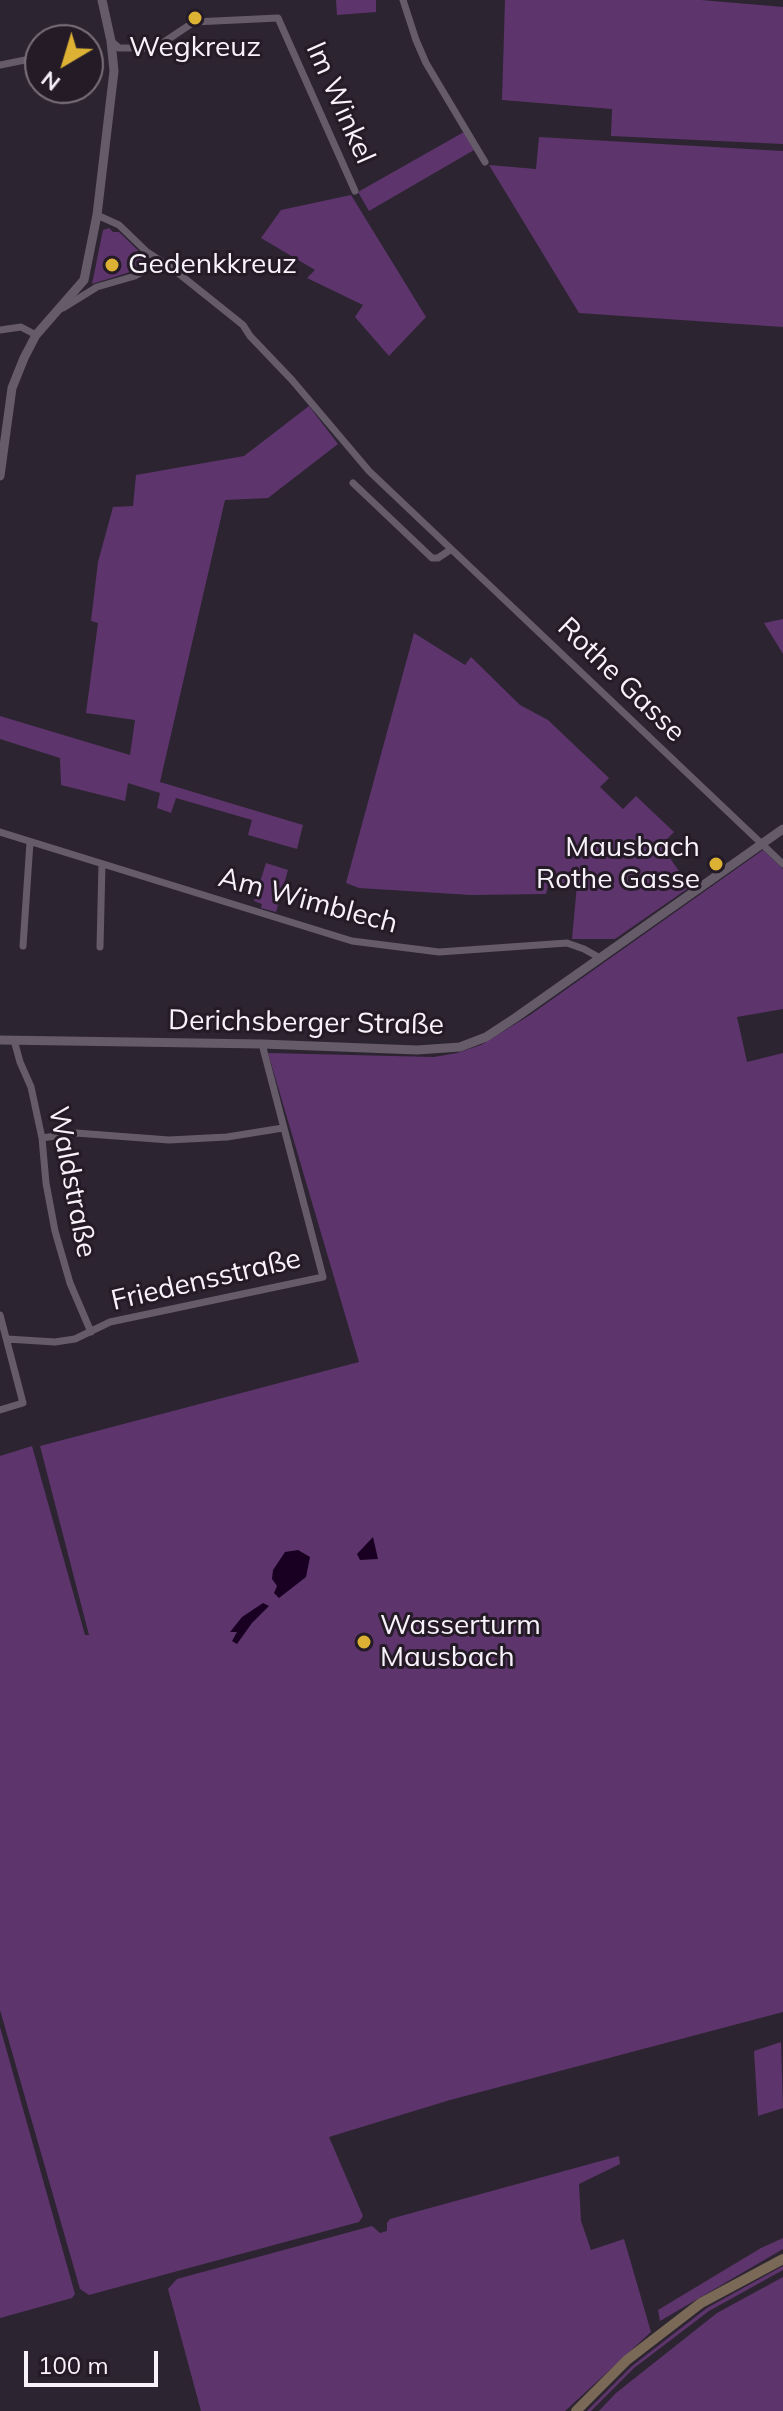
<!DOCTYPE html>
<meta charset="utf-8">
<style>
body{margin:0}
#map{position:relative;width:783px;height:2411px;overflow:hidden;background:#2d2431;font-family:Mulish,sans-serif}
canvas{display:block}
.north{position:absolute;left:24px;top:24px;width:80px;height:80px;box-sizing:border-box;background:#241b27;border:2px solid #79717b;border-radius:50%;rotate:218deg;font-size:22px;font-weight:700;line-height:32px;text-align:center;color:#f8f2fa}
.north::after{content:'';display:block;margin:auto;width:28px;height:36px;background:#ddb133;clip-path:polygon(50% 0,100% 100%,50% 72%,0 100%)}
.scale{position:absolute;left:24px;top:2351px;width:134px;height:36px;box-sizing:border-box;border:4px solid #f8f2fa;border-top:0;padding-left:10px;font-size:24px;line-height:28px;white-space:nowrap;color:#f8f2fa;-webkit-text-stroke:6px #241b27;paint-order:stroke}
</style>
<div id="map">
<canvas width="783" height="2411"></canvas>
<div class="north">N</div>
<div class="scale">100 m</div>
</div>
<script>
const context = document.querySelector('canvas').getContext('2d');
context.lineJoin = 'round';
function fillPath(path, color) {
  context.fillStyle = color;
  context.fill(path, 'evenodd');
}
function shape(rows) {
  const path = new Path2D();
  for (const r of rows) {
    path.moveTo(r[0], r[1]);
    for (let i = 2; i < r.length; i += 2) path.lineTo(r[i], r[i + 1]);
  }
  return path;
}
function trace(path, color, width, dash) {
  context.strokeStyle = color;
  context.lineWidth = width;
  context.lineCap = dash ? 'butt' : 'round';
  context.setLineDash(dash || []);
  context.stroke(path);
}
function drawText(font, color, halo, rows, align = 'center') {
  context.font = font + ' Mulish,sans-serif';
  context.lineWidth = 6;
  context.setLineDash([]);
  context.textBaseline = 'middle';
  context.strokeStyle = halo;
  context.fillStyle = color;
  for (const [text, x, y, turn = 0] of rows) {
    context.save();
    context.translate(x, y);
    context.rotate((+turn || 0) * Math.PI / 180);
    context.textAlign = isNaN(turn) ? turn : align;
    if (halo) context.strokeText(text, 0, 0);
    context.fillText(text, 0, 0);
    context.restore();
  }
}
const green = shape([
 [336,0,376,0,376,12,337,15],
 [505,0,701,0,783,7,783,144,611,136,612,109,502,100],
 [464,132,474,150,369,211,358,192],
 [539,137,783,151,783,327,579,313,489,165,536,169],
 [351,195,426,317,389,356,355,317,363,305,307,278,315,270,261,238,281,210],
 [109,228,113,232,119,232,148,260,127,273,92,284,103,230],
 [309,406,338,444,268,498,225,500,160,782,303,825,297,849,248,835,252,820,176,798,171,813,157,808,160,793,128,783,125,801,61,785,60,758,0,739,0,716,130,755,135,720,86,713,98,623,91,621,98,562,113,507,133,506,136,475,244,456],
 [783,619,783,654,764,623],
 [414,633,465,665,471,657,520,705,548,720,609,778,600,787,623,809,636,796,674,832,661,845,690,887,615,939,572,939,577,885,548,886,546,894,471,895,359,888,346,883],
 [763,850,783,869,783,1009,737,1017,747,1062,783,1053,783,2012,450,2100,329,2137,363,2216,359,2222,89,2295,80,2289,0,2010,0,1456,32,1446,85,1635,89,1635,40,1446,359,1362,268,1053,434,1057,457,1053,481,1045,530,1015],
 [266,863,288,870,276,912,261,908,262,904,254,901],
 [0,2027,75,2294,72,2298,0,2318],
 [781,2042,783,2108,758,2116,754,2051],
 [619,2156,620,2164,579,2184,581,2221,591,2250,624,2239,651,2332,565,2411,201,2411,168,2289,177,2279,372,2226,380,2233,387,2231,387,2223,390,2219],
 [783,2238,783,2249,660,2321,658,2310,761,2248],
 [783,2266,783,2270,709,2311,634,2368,591,2411,587,2411,632,2366,707,2308],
 [783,2277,783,2411,599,2411,616,2393,717,2313]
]);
const water = shape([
 [373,1537,378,1559,360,1560,357,1554],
 [298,1550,310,1557,306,1577,279,1598,274,1593,277,1586,272,1579,273,1570,285,1552],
 [263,1603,269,1606,252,1623,237,1644,232,1641,237,1632,230,1632,242,1617]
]);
const minor = shape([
 [403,0,416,40,426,63,485,162],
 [111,41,119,48,155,48,194,22,278,18,355,191],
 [0,65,40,57],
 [97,215,119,225,147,252,173,269,243,325,250,336,292,380,369,471,783,864],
 [63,308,97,287,135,276,149,268],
 [0,330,21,327,36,335],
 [353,483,432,558,438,558,450,550],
 [0,832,352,941,439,952,567,943,584,949,600,958],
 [23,946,30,842],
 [100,947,102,864],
 [14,1040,20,1062,31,1087,42,1138,46,1183,55,1231,70,1283,91,1332],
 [42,1138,76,1133,169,1140,227,1137,283,1128],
 [0,1315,23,1403,0,1410],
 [7,1339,55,1342,75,1339,110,1322,323,1277,262,1044]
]);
const tertiary = shape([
 [0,476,12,388,24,358,36,335,84,280,97,215,114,71,111,41,102,0],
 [0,1040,262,1044,417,1050,460,1047,486,1037,515,1018,783,829]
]);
const secondary = shape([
 [576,2411,627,2360,701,2303,783,2259]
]);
const markers = [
 [195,18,8,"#ddb133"],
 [112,265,8,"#ddb133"],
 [716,864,8,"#ddb133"],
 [364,1642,8,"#ddb133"]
];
const poiNames = [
 ["Wegkreuz",195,48,"center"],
 ["Gedenkkreuz",128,265],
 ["Mausbach",700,848,"right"],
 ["Rothe Gasse",700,880,"right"],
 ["Wasserturm",380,1626],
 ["Mausbach",380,1658]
];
const streetNames = [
 ["Im Winkel",340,103,66],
 ["Rothe Gasse",621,680,44],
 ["Am Wimblech",308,901,15],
 ["Derichsberger Straße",306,1023,1],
 ["Waldstraße",72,1182,79],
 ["Friedensstraße",206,1280,-13]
];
fillPath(green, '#5d356c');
fillPath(water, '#190022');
trace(minor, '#655b69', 7);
trace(tertiary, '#655b69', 9);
trace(secondary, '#7a6956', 10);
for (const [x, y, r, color] of markers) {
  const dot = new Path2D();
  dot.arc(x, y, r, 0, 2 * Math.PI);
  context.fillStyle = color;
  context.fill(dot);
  trace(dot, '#241b27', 3);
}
drawText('28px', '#f8f2fa', '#241b27', poiNames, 'left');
drawText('28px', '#f8f2fa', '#241b27', streetNames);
</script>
